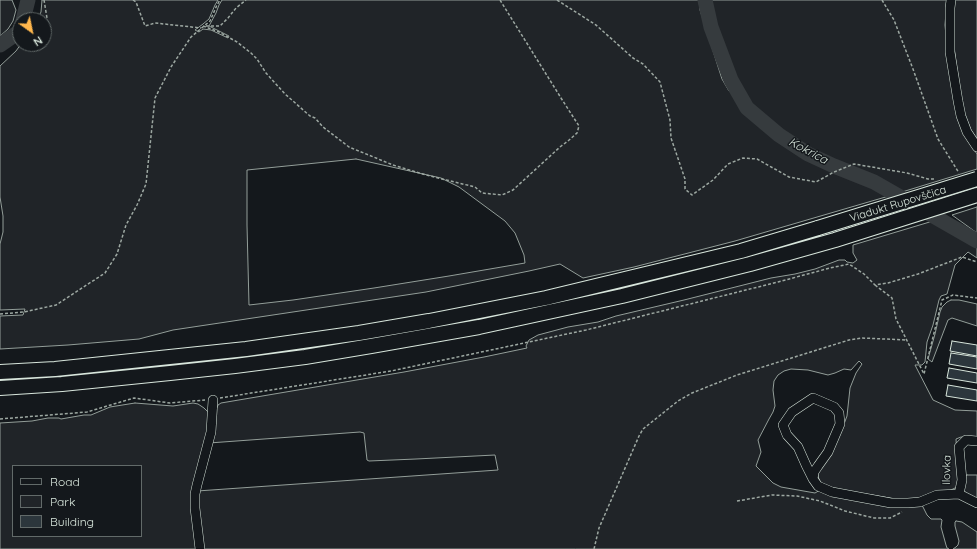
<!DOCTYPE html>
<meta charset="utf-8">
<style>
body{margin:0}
#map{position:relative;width:977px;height:549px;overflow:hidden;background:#14181c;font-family:Quicksand,sans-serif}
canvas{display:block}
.legend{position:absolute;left:12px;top:465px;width:130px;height:72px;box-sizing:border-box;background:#14181c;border:1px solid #626a69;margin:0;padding:5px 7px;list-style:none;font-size:12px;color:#d8e6dc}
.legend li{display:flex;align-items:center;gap:8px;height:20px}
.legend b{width:20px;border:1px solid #626a69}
.north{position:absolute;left:12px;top:12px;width:40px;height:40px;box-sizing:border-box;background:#14181c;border:1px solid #626a69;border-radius:50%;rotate:147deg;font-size:11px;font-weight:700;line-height:16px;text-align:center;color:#d8e6dc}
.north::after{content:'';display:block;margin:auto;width:14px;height:18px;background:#ffb74d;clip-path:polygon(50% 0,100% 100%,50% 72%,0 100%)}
</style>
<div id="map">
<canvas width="977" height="549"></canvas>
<ul class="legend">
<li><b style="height:5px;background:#14181c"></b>Road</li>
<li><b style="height:11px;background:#202428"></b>Park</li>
<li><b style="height:11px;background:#2c363c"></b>Building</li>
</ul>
<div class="north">N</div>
</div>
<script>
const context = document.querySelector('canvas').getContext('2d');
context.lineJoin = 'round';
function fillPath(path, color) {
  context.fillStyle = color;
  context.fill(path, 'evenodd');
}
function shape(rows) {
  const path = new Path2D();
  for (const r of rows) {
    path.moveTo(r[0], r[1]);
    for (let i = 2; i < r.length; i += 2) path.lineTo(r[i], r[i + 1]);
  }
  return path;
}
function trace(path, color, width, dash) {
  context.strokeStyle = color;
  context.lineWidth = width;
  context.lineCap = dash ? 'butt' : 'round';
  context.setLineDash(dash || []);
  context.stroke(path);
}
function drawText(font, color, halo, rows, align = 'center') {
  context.font = font + ' Quicksand,sans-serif';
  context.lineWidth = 3;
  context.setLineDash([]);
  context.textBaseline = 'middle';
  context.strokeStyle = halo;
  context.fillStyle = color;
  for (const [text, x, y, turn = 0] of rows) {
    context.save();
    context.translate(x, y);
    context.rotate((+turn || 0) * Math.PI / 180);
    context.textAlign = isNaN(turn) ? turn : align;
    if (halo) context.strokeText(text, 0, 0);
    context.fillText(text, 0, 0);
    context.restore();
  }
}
const green = shape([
 [0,0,12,0,16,10,13,21,8,29,0,36,0,0],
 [42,0,218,0,215,5,209,19,203,24,195,30,199,32,203,29,211,30,228,38,229,36,209,26,216,13,219,5,222,0,699,0,700,10,722,79,729,91,739,101,746,110,773,134,789,146,818,162,851,175,889,196,735,241,634,267,583,278,560,264,529,271,426,292,193,327,173,330,139,339,68,345,0,349,0,316,23,315,25,309,0,310,0,244,3,232,3,216,0,197,0,66,16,51,21,44,44,44,44,20,37,20,41,12,42,0],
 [356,159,441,178,459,187,505,221,515,233,524,255,525,263,449,276,374,288,293,300,249,305,247,225,247,170,356,159],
 [710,0,947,0,945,25,948,57,971,145,977,154,977,169,902,192,889,185,853,169,835,164,810,151,801,144,781,133,750,106,744,98,743,93,738,85,714,26,710,0],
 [954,0,977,0,977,139,971,130,966,118,963,109,956,63,953,37,954,0],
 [977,207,977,233,952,215,977,207],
 [933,221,947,229,977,248,977,258,968,252,955,265,947,294,941,296,939,300,933,325,927,342,925,362,922,365,915,365,933,400,955,410,977,411,977,438,961,437,956,439,958,479,957,487,947,492,908,501,829,488,820,482,818,476,818,472,841,432,847,416,850,388,856,373,862,364,859,361,851,370,844,369,835,373,828,375,808,370,791,369,784,371,778,375,774,381,773,390,775,406,773,412,769,419,758,440,761,452,756,466,773,483,781,487,815,493,820,490,921,503,927,515,931,519,941,519,942,520,941,527,946,545,947,548,949,549,202,549,197,491,498,470,495,455,416,459,369,461,367,460,364,433,360,432,209,443,215,412,218,405,221,403,404,372,484,357,527,348,526,346,529,340,538,335,568,327,598,322,616,316,684,300,771,278,795,274,815,269,839,260,845,260,847,262,853,263,857,260,853,253,853,245,933,221],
 [951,300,959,300,977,304,977,326,952,318,948,320,932,362,928,359,935,334,940,312,942,307,947,302,951,300],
 [135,403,173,406,193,403,198,404,204,408,208,412,211,416,197,473,198,549,0,549,0,423,32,421,48,418,59,418,61,419,84,415,91,415,110,407,135,403],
 [13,466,141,466,141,536,13,536,13,466],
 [967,475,977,475,977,501,967,496,963,488,964,477,967,475],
 [956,521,962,522,977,532,977,549,953,549,956,547,958,545,959,541,955,526,955,522,956,521]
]);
const river = shape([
 [705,0,711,27,731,80,747,108,779,135,808,154,834,166,874,182,977,241],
 [23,20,28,0],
 [0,45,20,31,20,30]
]);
const building = shape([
 [952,341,977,345,977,356,950,351,952,341],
 [951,353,977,357,977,369,949,364,951,353],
 [949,368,977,373,977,383,947,378,949,368],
 [948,385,977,390,977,401,946,396,948,385]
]);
const path = shape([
 [44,0,47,18,44,21],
 [133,0,136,2,145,26,155,23,201,28],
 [557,0,596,25,633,58,643,64,660,82,670,120,671,138,685,179,685,189,692,195,713,180,728,164,743,158,757,159,789,177,816,182,834,172,854,164,907,173,928,179,936,179],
 [882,0,894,20,913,69,938,139,959,173],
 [203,26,219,32,237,42,251,53,257,59,266,73,285,94,310,116,315,118,323,127,349,147,393,165,426,175,475,187,482,193,502,195,513,190,560,147,568,141,577,133,579,126,561,98,500,0],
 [206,26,220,26,228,18,236,8,246,0],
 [21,45,22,44],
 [875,285,892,298,896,319,924,374,942,300,953,295,977,298],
 [0,314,24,312,56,305,105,273,117,254,126,225,137,205,146,184,155,98,171,67,191,37,210,21,217,5,220,0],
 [220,398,391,371,586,330,778,282,830,268,849,264,864,274,875,285,888,283,918,274,962,257,977,262],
 [0,419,87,412,134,398,170,403,205,400],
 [737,501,772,495,797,496,820,501,845,511,874,518,890,518,902,512],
 [594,549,599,528,639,436,643,429,678,401,692,393,737,375,849,340,862,338,907,340]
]);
const minor = shape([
 [951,0,950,8,950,52,958,101,961,116,967,132,977,147],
 [977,441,966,440,959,447,962,480,959,494,977,503],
 [813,479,806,465,798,447,787,435,783,425,792,412,813,398,834,407,839,413,840,424,828,452,818,466,814,472,813,479,818,486,832,492,891,503,908,503,920,502,937,495,959,494],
 [200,549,195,508,195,494,197,485,211,432,213,400]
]);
const highway = shape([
 [0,372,55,369,246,349,359,333,429,321,546,298,741,251,818,228],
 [0,388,62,384,170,373,235,366,305,357,371,346,479,327,622,296,750,264,835,240,977,195]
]);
const highwayBridge = shape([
 [818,228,977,179]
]);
const streetNames = [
 ["Viadukt Rupovščica",898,204,-17],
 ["Ilovka",947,470,-89]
];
const waterNames = [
 ["Kokrica",808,151,28]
];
fillPath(green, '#202428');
trace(green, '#939e99', 1);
trace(river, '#363b3e', 15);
fillPath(building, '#2c363c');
trace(building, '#d8e6dc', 1);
trace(minor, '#d8e6dc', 10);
trace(highway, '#d8e6dc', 16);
trace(path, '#9da8a2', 1.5, [3, 2]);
trace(minor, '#14181c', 9);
trace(highway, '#14181c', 14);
trace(highwayBridge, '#d8e6dc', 16, []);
trace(highwayBridge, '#14181c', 14);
drawText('11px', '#d8e6dc', '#14181c', streetNames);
drawText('italic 12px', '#d8e6dc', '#14181c', waterNames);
</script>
